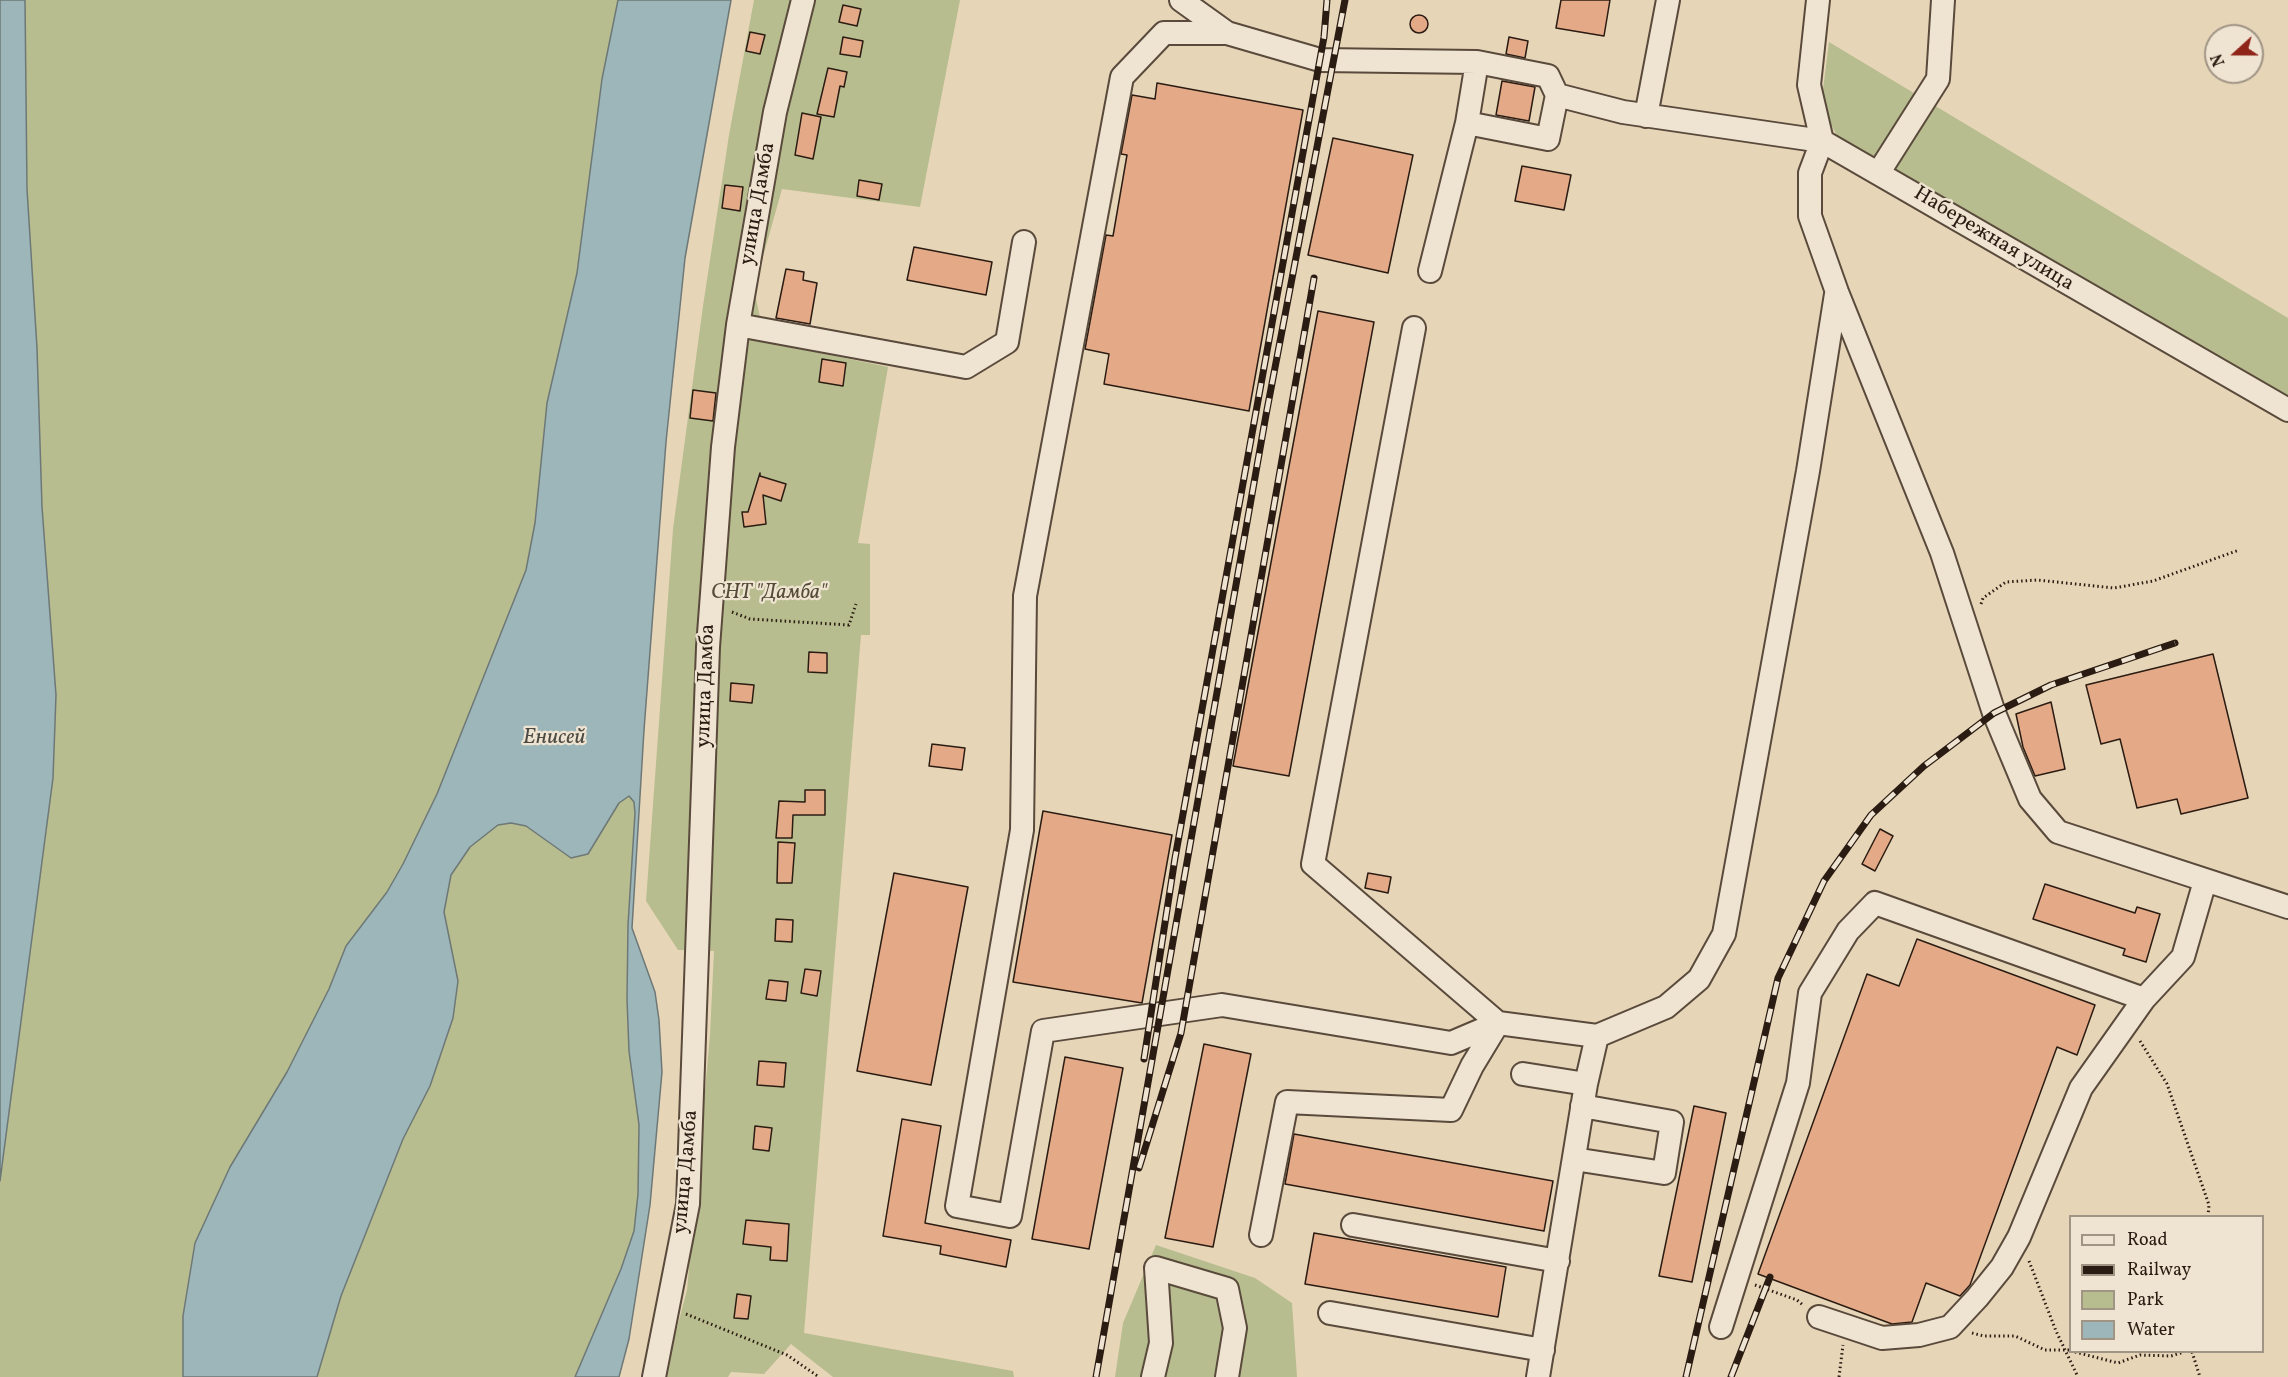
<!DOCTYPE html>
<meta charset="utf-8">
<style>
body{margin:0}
#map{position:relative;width:2288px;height:1377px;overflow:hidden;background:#e7d5b8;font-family:Vollkorn,serif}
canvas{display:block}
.legend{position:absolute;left:2069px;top:1215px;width:195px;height:138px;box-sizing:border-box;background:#efe4d1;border:2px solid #a09485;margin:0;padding:8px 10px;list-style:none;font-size:18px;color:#2a1c12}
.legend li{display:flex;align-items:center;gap:12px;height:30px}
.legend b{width:30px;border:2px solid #a09485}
.north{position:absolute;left:2204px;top:24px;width:60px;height:60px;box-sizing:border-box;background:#efe4d1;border:2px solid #a09485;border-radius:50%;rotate:249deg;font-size:16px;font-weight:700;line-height:24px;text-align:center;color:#2a1c12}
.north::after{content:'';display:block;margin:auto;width:21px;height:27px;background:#8f2418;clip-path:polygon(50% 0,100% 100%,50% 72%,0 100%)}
</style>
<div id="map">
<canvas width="2288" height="1377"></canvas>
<ul class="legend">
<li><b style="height:8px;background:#efe4d1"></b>Road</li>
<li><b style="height:8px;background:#2a1c12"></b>Railway</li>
<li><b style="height:16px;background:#b7bd8e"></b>Park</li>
<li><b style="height:16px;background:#9cb6ba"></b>Water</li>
</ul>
<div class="north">N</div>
</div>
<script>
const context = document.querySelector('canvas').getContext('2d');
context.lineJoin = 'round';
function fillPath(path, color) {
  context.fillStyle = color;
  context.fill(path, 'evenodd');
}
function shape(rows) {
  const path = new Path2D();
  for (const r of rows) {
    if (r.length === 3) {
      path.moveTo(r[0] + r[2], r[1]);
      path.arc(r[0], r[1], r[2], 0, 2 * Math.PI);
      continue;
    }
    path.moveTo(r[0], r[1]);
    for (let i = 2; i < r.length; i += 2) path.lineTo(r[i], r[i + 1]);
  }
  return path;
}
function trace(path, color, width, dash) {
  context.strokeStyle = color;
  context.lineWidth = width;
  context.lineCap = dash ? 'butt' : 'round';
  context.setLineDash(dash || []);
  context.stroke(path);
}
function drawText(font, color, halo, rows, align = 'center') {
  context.font = font + ' Vollkorn,serif';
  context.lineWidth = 4.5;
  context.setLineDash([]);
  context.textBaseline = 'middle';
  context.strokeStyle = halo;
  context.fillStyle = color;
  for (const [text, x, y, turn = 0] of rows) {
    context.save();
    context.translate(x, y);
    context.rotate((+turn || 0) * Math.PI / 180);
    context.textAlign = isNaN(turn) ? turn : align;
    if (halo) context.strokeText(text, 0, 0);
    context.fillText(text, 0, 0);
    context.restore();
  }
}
const green = shape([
 [25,0,618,0,602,79,577,273,547,403,535,523,526,570,437,794,403,864,388,892,346,946,329,989,287,1072,230,1167,195,1243,183,1316,183,1377,0,1377,0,1181,53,778,56,695,42,507,37,348,27,189],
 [754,0,960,0,920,207,782,189,754,289,764,336,777,344,888,367,858,543,870,544,870,635,861,635,804,1333,1013,1371,1014,1377,833,1377,791,1344,764,1374,731,1372,728,1377,664,1377,687,1290,710,1035,714,951,678,950,646,901,673,529,703,306,729,135],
 [1829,42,2288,318,2288,406,1838,138,1821,105],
 [629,796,634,802,635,813,628,925,627,999,629,1051,639,1125,638,1194,634,1231,621,1269,575,1377,317,1377,341,1296,403,1139,430,1085,453,1018,458,981,444,912,451,875,470,847,498,825,511,823,526,826,562,852,588,854,619,803],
 [1156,1245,1255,1278,1292,1303,1297,1377,1115,1377,1123,1323]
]);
const water = shape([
 [0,0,25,0,27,189,37,348,42,507,56,695,53,778,0,1181,0,0],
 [618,0,731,0,685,258,666,442,644,730,632,928,655,992,659,1020,662,1072,650,1205,629,1339,619,1377,575,1377,621,1269,634,1231,638,1194,639,1125,629,1051,627,999,628,925,635,813,634,802,629,796,619,803,588,854,571,858,526,826,511,823,498,825,470,847,451,875,444,912,458,981,453,1018,430,1086,403,1139,341,1296,317,1377,183,1377,183,1316,195,1243,230,1167,287,1072,329,989,346,946,387,892,403,864,437,794,526,570,535,523,547,403,577,273,602,79,618,0]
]);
const building = shape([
 [1561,0,1610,0,1604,36,1556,28,1561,0],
 [843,5,861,9,857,26,839,22,843,5],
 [1419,24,9],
 [750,32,765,35,760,54,746,51,750,32],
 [843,37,863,41,860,57,840,54,843,37],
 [1509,37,1528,41,1525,58,1506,54,1509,37],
 [828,68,847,72,844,87,840,86,834,117,817,114,828,68],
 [1502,81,1535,87,1529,121,1496,115,1502,81],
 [1157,83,1303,110,1249,411,1104,384,1109,354,1085,349,1106,235,1113,236,1127,155,1121,154,1132,95,1155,99,1157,83],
 [802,113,821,117,813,159,795,155,802,113],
 [1333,138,1413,155,1388,273,1308,255,1333,138],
 [1522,166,1571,175,1564,210,1515,201,1522,166],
 [859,180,882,184,879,200,857,196,859,180],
 [725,185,743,187,740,211,722,208,725,185],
 [914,247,992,262,986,295,907,280,914,247],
 [786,269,804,272,803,280,817,283,810,324,776,318,786,269],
 [1318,311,1374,322,1289,776,1233,766,1318,311],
 [822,359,846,363,843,386,819,382,822,359],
 [693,390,716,393,713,421,690,418,693,390],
 [760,473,760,476,786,484,781,501,763,495,766,524,744,527,742,512,748,512,760,473],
 [809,652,827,653,827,673,808,672,809,652],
 [2213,654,2248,798,2181,814,2177,799,2137,808,2120,739,2101,744,2086,685,2213,654],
 [731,683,754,685,752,703,730,701,731,683],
 [2051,702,2065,769,2035,776,2023,747,2016,714,2051,702],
 [932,744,965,748,962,770,929,766,932,744],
 [805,790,825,790,825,815,793,815,792,838,776,838,779,801,805,802,805,790],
 [1043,811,1172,835,1142,1003,1013,982,1043,811],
 [1880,829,1893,836,1875,871,1862,864,1880,829],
 [778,842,795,843,792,883,777,883,778,842],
 [894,873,968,887,931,1085,857,1071,894,873],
 [1368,873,1391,877,1388,893,1365,888,1368,873],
 [2045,884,2135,913,2137,907,2160,914,2146,962,2123,955,2125,949,2033,919,2045,884],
 [776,919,793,920,792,942,775,941,776,919],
 [1917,939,2095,1005,2077,1055,2057,1047,1970,1285,1960,1296,1926,1283,1912,1322,1892,1324,1758,1274,1867,974,1899,986,1917,939],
 [805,969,821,971,817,996,801,993,805,969],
 [769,980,788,982,786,1001,766,999,769,980],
 [1204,1044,1251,1054,1213,1247,1165,1238,1204,1044],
 [1065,1057,1123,1068,1089,1249,1032,1239,1065,1057],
 [759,1061,786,1063,784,1087,757,1085,759,1061],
 [1694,1106,1726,1113,1692,1282,1659,1276,1694,1106],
 [902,1119,941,1126,925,1223,1011,1240,1006,1267,940,1254,941,1246,883,1236,902,1119],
 [755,1126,772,1128,769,1151,753,1149,755,1126],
 [1294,1134,1553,1181,1544,1231,1285,1184,1294,1134],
 [746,1220,789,1224,787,1261,770,1260,771,1247,743,1244,746,1220],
 [1314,1233,1506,1267,1498,1317,1305,1284,1314,1233],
 [737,1294,751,1296,748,1319,734,1318,737,1294]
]);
const path = shape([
 [1981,604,1983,598,2006,582,2037,580,2114,588,2153,581,2239,550],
 [732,612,750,619,849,625,856,604],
 [2140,1041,2167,1084,2209,1205,2208,1216],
 [2029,1261,2056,1331,2078,1377],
 [1755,1285,1797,1300,1804,1306],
 [686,1314,787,1355,819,1377],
 [1972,1333,1984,1336,2015,1336,2045,1350,2070,1350],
 [2075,1352,2118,1363,2140,1355,2171,1356,2184,1352],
 [2192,1352,2200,1377],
 [1839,1377,1843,1345]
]);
const minor = shape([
 [1181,0,1227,33,1320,60,1477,62,1548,76,1557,95],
 [1818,0,1809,85,1822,141,2288,410],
 [1227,33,1164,33,1122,77,1025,596,1022,830,957,1206,1010,1216,1043,1031,1222,1005,1451,1043,1498,1023,1597,1036],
 [1646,116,1668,0],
 [1467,123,1548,139,1557,95,1623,112,1822,141,1810,173,1810,216,1837,292,1942,553,1994,713,2030,799,2058,832,2288,907],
 [1879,172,1938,79,1943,0],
 [1430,271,1467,123,1477,62],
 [738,325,966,367,1007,342,1024,242],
 [1523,1074,1586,1084],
 [1574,1159,1664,1173,1672,1122,1582,1106],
 [1353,1225,1558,1261],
 [1261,1235,1287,1102,1451,1110,1472,1066,1498,1023,1313,864,1414,328],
 [1330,1313,1543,1350],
 [1819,1317,1882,1338,1919,1335,1950,1327,1977,1298,2002,1267,2019,1237,2081,1088,2144,999,2183,957,2205,881],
 [1721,1327,1798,1083,1810,993,1848,931,1875,903,2144,999],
 [654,1377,688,1204,708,647,723,447,738,325,775,112,803,0],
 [1153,1377,1161,1343,1156,1268,1227,1289,1235,1328,1227,1377],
 [1538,1377,1586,1084,1597,1036,1666,1007,1699,979,1724,934,1808,471,1836,294]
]);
const rail = shape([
 [1144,1059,1175,858,1324,37,1327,0],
 [1139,1168,1181,1033,1314,278],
 [1096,1377,1266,415,1345,0],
 [1686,1377,1778,978,1824,881,1871,815,1924,766,1994,713,2051,685,2175,643],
 [1731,1377,1770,1277]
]);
const streetNames = [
 ["улица Дамба",759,204,-80],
 ["Набережная улица",1993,240,31],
 ["улица Дамба",707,686,-88],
 ["улица Дамба",687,1172,-85]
];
const parkNames = [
 ["СНТ \"Дамба\"",769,594]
];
const waterNames = [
 ["Енисей",554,739]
];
fillPath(green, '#b7bd8e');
fillPath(water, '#9cb6ba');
trace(water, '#6e7877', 1.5);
fillPath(building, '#e4aa88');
trace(building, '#2a1c12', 1.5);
trace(minor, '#594a3c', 26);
trace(path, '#2a1c12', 3, [1.5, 3]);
trace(minor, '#efe4d1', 22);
trace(rail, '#2a1c12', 7);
trace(rail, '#efe4d1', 4.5, [14]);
drawText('21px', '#2a1c12', '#efe4d1', streetNames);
drawText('italic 21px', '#544c37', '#efe4d1', parkNames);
drawText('italic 22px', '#4c4a44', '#efe4d1', waterNames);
</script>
